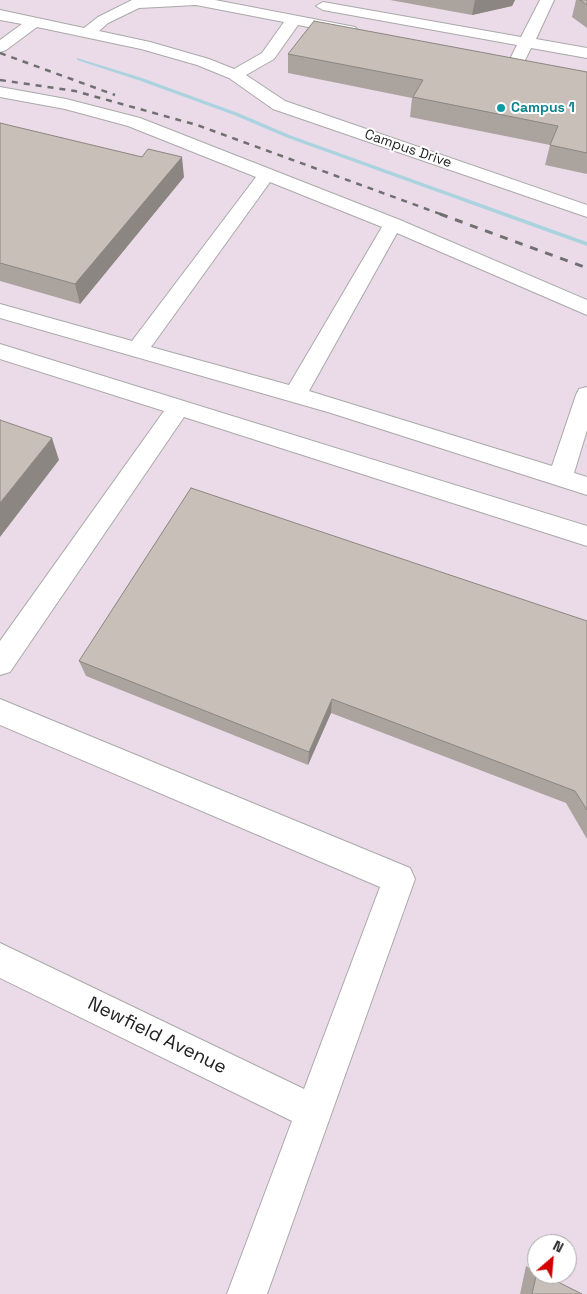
<!DOCTYPE html>
<style>
body{margin:0}
#map{position:relative;width:587px;height:1294px;overflow:hidden;background:#f2efe9;font-family:"Space Grotesk",sans-serif}
canvas{display:block}
.north{position:absolute;left:527px;top:1234px;width:50px;height:50px;box-sizing:border-box;background:#fff;border:1px solid #a7a7a7;border-radius:50%;rotate:27deg;font-size:14px;font-weight:700;line-height:20px;text-align:center;color:#222}
.north::after{content:'';display:block;margin:auto;width:18px;height:22px;background:#d40000;clip-path:polygon(50% 0,100% 100%,50% 72%,0 100%)}
</style>
<div id="map">
<canvas width="587" height="1294"></canvas>
<div class="north">N</div>
</div>
<script>
const context = document.querySelector('canvas').getContext('2d');
context.lineJoin = 'round';
function fillPath(path, color) {
  context.fillStyle = color;
  context.fill(path, 'evenodd');
}
function shape(rows) {
  const path = new Path2D();
  for (const r of rows) {
    path.moveTo(r[0], r[1]);
    for (let i = 2; i < r.length; i += 2) path.lineTo(r[i], r[i + 1]);
  }
  return path;
}
function trace(path, color, width, dash) {
  context.strokeStyle = color;
  context.lineWidth = width;
  context.lineCap = dash ? 'butt' : 'round';
  context.setLineDash(dash || []);
  context.stroke(path);
}
function drawText(font, color, halo, rows, align = 'center') {
  context.font = font + ' "Space Grotesk",sans-serif';
  context.lineWidth = 4;
  context.setLineDash([]);
  context.textBaseline = 'middle';
  context.strokeStyle = halo;
  context.fillStyle = color;
  for (const [text, x, y, turn = 0] of rows) {
    context.save();
    context.translate(x, y);
    context.rotate((+turn || 0) * Math.PI / 180);
    context.textAlign = isNaN(turn) ? turn : align;
    if (halo) context.strokeText(text, 0, 0);
    context.fillText(text, 0, 0);
    context.restore();
  }
}
const industrial = shape([
 [0,0,587,0,587,1294,0,1294],
 [537,1244,567,1244,567,1274,537,1274]
]);
const stream = shape([
 [77,58,142,78,238,113,292,136,587,242,587,246,288,138,234,115,138,80,77,60,77,58]
]);
const minor = shape([
 [132,0,215,0,355,27,358,30,355,33,350,35,298,25,274,59,246,75,285,101,587,205,587,217,273,109,229,78,197,65,141,49,37,27,6,50,0,52,0,40,22,24,0,20,0,10,84,28,98,17,132,0],
 [196,5,284,22,262,53,234,69,209,59,150,42,99,31,108,23,139,8,196,5],
 [540,0,554,0,536,39,587,48,587,58,531,48,525,60,519,62,511,57,517,45,323,10,316,6,323,2,521,37,540,0],
 [0,87,66,99,140,118,400,220,587,300,587,315,397,233,309,391,552,466,576,395,579,389,587,387,587,430,574,473,587,477,587,495,331,413,0,318,0,304,132,341,256,177,128,126,65,109,0,97,0,87],
 [270,182,382,227,289,385,151,347,270,182],
 [0,344,587,526,587,546,184,417,10,672,0,675,0,641,164,411,0,359,0,344],
 [0,699,410,868,415,879,267,1294,227,1294,292,1121,0,978,0,943,304,1089,380,887,0,725,0,699]
]);
const railFar1 = shape([
 [0,53,115,95],
 [0,80,75,91,197,125,443,215]
]);
const rail = shape([
 [440,214,587,268]
]);
const wall = shape([
 [390,0,515,0,512,6,472,15],
 [576,0,587,0,587,28,572,17],
 [288,54,587,72,587,174,545,165,550,145,410,117,412,98,288,73],
 [0,123,184,177,80,304,0,281],
 [587,621,587,839,566,803,331,713,308,765,86,676,79,661],
 [526,1266,537,1272,582,1294,520,1294]
]);
const shadedWall = shape([
 [475,0,515,0,512,6,472,15],
 [182,157,184,177,80,304,75,284],
 [52,438,59,460,0,537,0,503],
 [332,699,331,713,308,765,309,752]
]);
const building = shape([
 [580,0,587,0,587,5,580,0],
 [314,21,587,72,587,153,550,145,558,126,413,97,423,80,288,54,314,21],
 [0,123,142,157,148,149,182,157,75,284,0,263,0,123],
 [0,420,52,438,0,503,0,420],
 [191,488,587,621,587,810,575,791,332,699,309,752,79,661,191,488],
 [537,1272,537,1274,542,1274,582,1294,532,1294,537,1272]
]);
const markers = [
 [501,108,5,"#0f9aa8"]
];
const farCulturenames = [
 ["Campus 1",511,108]
];
const farStreetnames = [
 ["Campus Drive",408,149,19]
];
const nearStreetnames = [
 ["Newfield Avenue",157,1036,26]
];
fillPath(industrial, '#ebdbe8');
fillPath(stream, '#aad3df');
trace(minor, '#a9a9a9', 2);
fillPath(minor, '#fff');
trace(railFar1, '#707070', 2.5, [6, 6]);
trace(rail, '#707070', 3, [8, 8]);
fillPath(wall, '#aba49e');
fillPath(shadedWall, '#8b8681');
fillPath(building, '#c7bfb8');
trace(building, '#8b8681', 1);
for (const [x, y, r, color] of markers) {
  const dot = new Path2D();
  dot.arc(x, y, r, 0, 2 * Math.PI);
  context.fillStyle = color;
  context.fill(dot);
  trace(dot, '#fff', 2);
}
drawText('bold 14px', '#0d838f', '#fff', farCulturenames, 'left');
drawText('14px', '#222', '#fff', farStreetnames);
drawText('19px', '#222', '#fff', nearStreetnames);
</script>
